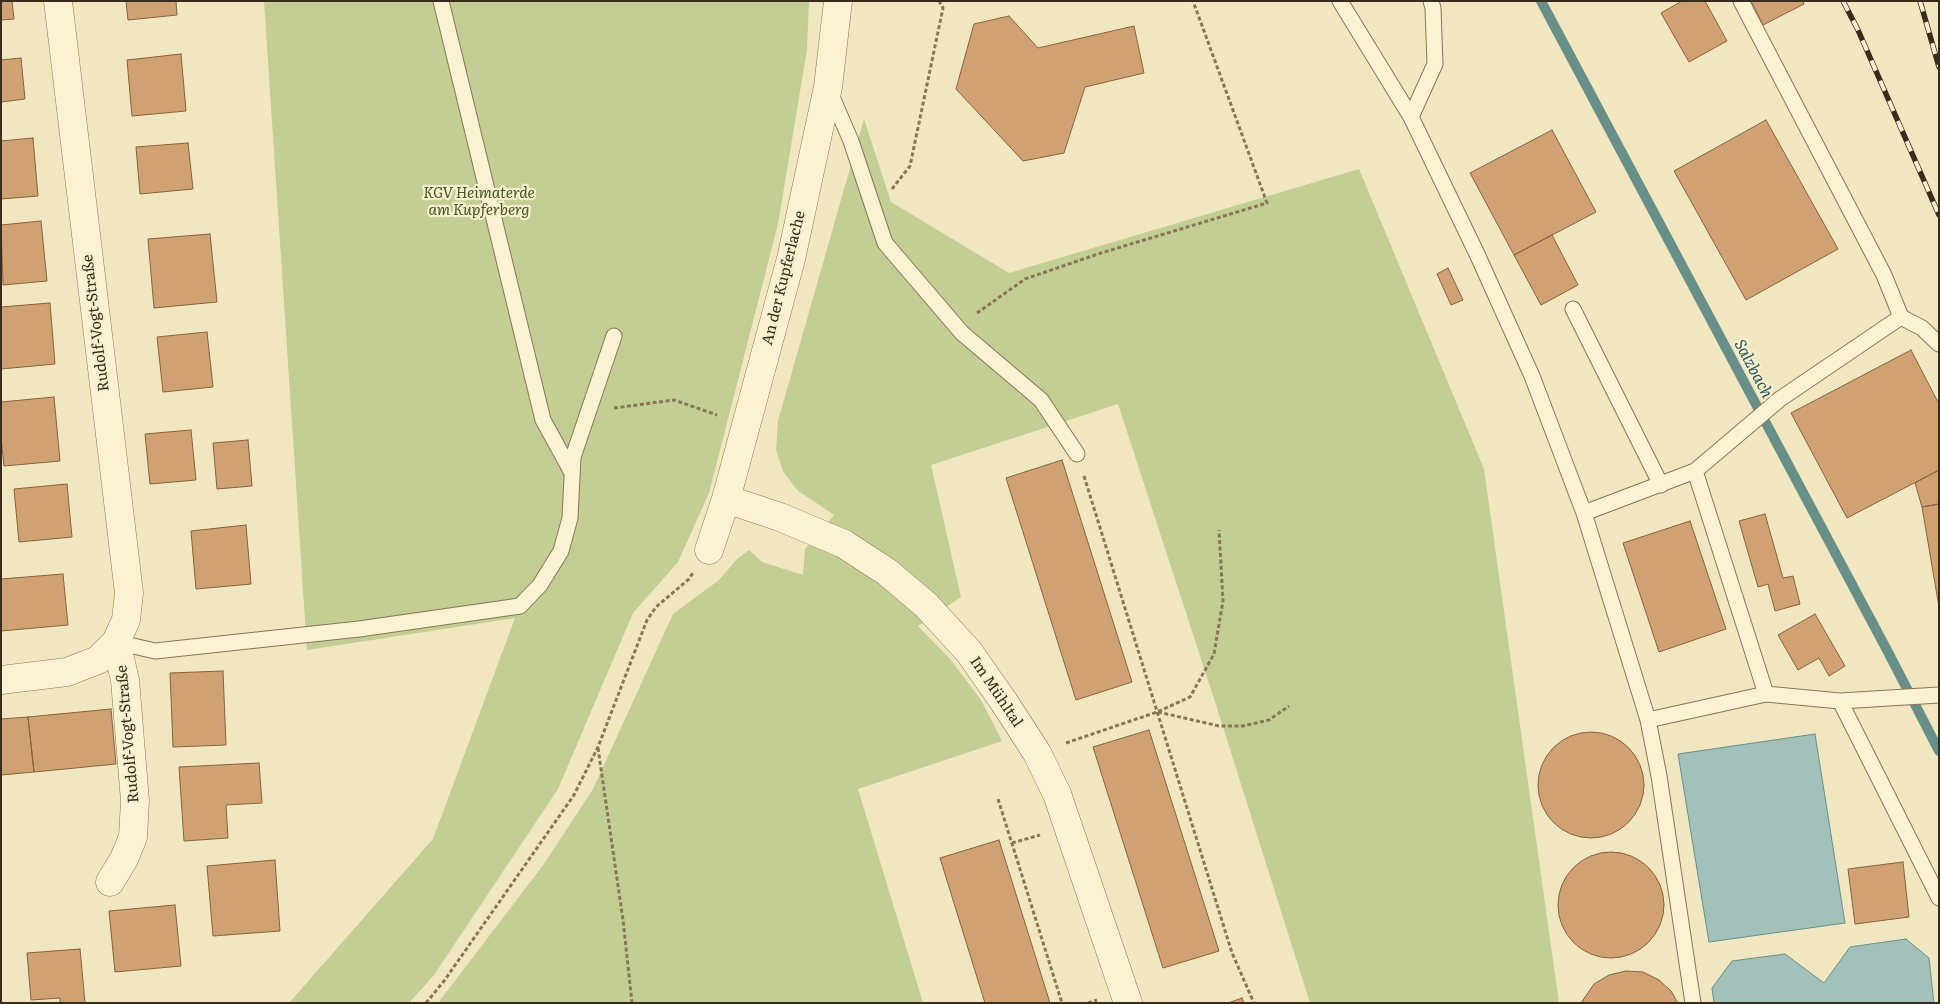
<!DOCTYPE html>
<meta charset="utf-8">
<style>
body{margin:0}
#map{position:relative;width:1940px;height:1004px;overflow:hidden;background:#f0e6bf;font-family:Literata,serif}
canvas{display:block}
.frame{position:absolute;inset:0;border:2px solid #382c1c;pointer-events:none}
</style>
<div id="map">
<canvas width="1940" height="1004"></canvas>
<div class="frame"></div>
</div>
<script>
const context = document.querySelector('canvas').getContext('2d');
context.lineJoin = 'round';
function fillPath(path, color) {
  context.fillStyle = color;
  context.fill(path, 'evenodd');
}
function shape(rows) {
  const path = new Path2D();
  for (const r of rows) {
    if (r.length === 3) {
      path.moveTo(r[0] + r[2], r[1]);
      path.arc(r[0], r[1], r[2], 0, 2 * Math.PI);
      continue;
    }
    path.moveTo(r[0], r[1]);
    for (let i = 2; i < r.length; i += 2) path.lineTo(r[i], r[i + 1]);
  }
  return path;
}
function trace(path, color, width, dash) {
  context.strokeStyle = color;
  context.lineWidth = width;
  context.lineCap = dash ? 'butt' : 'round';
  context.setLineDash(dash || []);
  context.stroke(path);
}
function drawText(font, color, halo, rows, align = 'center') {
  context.font = font + ' Literata,serif';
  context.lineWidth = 4.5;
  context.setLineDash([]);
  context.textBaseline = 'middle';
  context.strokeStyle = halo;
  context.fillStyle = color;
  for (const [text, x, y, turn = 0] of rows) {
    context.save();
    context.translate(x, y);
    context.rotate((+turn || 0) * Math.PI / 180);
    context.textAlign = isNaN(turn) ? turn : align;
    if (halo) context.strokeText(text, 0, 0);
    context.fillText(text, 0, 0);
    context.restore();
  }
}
const green = shape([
 [264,1,809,1,807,49,778,224,709,493,678,562,633,613,558,789,434,975,409,1003,289,1003,433,839,515,618,307,650],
 [864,119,891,202,1009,273,1359,169,1484,469,1559,1003,1310,1003,1217,708,1118,404,931,465,961,597,918,626,950,659,981,700,1002,741,858,789,923,1003,438,1003,544,864,593,789,673,614,719,580,737,559,749,550,762,562,803,575,805,549,834,515,797,490,783,471,776,450,778,421]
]);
const water = shape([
 [1815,734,1845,923,1709,942,1678,754,1815,734],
 [1906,939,1929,958,1934,1003,1714,1003,1712,988,1732,961,1785,954,1824,983,1850,947,1906,939]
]);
const stream = shape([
 [1541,1,1888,652,1939,751]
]);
const building = shape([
 [1,1,12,1,14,19,1,20,1,1],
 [126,1,176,1,177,15,128,20,126,1],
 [1682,1,1705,1,1727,41,1689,62,1661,13,1682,1],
 [1751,1,1803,1,1804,4,1763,25,1751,1],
 [1009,16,1038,48,1134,26,1144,73,1085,87,1064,153,1023,161,956,89,974,24,1009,16],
 [181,54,186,111,132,116,127,60,181,54],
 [21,58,25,99,1,102,1,60,21,58],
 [1766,120,1838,249,1746,300,1674,171,1766,120],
 [1552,130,1596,212,1514,255,1470,173,1552,130],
 [33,138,38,196,1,199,1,141,33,138],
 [188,143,193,189,140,194,136,147,188,143],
 [41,221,47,281,3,285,1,225,41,221],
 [210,234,217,302,154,308,148,239,210,234],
 [1552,235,1578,285,1541,305,1514,255,1552,235],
 [1448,268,1463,300,1451,305,1437,274,1448,268],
 [50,303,55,364,1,369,1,307,50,303],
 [207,332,213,387,163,392,157,337,207,332],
 [1911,350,1939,404,1939,470,1847,518,1791,413,1911,350],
 [54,397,60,461,4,466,1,438,1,402,54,397],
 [191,430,196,480,150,484,145,434,191,430],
 [248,440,252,486,217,489,213,443,248,440],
 [1062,460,1132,682,1076,700,1006,478,1062,460],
 [1939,470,1939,504,1922,507,1915,483,1939,470],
 [67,484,72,537,19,542,14,489,67,484],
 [1939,504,1939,607,1922,507,1939,504],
 [1765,514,1783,578,1793,576,1800,604,1775,611,1768,584,1758,587,1739,521,1765,514],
 [1690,521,1726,629,1659,652,1623,543,1690,521],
 [246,525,251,584,196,589,191,531,246,525],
 [63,574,68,625,1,631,1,579,63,574],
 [1815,614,1845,666,1829,676,1819,658,1798,670,1778,635,1815,614],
 [223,671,226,745,173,747,170,673,223,671],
 [111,709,116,764,34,772,28,717,111,709],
 [28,717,34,772,1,775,1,719,28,717],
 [1149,730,1219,951,1163,968,1093,747,1149,730],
 [1591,785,53],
 [259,763,262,803,226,805,228,838,184,841,179,767,259,763],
 [999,840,1050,1003,985,1003,940,858,999,840],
 [1611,905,53],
 [275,860,280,931,213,936,207,866,275,860],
 [1903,862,1909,917,1855,924,1848,869,1903,862],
 [175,905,181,966,115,972,109,911,175,905],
 [80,949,85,1003,60,1003,60,998,31,1000,27,953,80,949],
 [1626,971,1643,972,1659,980,1671,991,1678,1003,1581,1003,1594,984,1609,975,1626,971],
 [1242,998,1244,1003,1228,1003,1242,998]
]);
const path = shape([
 [892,189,910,166,943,8,939,1],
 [977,313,1025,279,1101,253,1267,203,1193,1],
 [614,408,674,400,717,415],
 [1084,476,1232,953,1254,1003],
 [1158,712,1219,726,1243,726,1269,720,1289,706],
 [1066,743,1157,712,1190,697,1214,654,1223,601,1219,530],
 [598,748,623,920,632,1003],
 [998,799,1062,1003],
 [1012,843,1040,835],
 [426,1003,444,981,574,795,598,747,647,620,656,607,689,579,693,573],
 [1088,1003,1097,1000]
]);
const lane = shape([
 [441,1,543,420,571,471],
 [1340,1,1411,117,1477,254,1532,376,1584,513,1648,720,1659,776,1693,1003],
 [1741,1,1884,275,1901,317,1922,328,1939,344],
 [829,90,851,141,885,243,962,333,1041,400,1077,454],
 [1411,117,1435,64,1433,8,1431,1],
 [1573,309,1661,485],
 [1584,513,1695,471],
 [116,642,155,651,359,629,520,606,540,585,561,551,570,518,573,457,614,336],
 [1766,694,1695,471,1780,399,1901,317],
 [1840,701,1939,898],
 [1648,720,1766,694,1840,701,1939,695]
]);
const street = shape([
 [726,499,780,517,844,544,887,572,926,605,969,652,1004,702,1037,753,1057,794,1128,1003],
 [709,550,726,499,791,259,828,87,838,1],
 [1,680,67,672,98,660,116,642,126,620,129,593,58,1],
 [110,882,124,859,133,837,135,801,125,680,116,642]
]);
const rail = shape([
 [1843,1,1858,30,1939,215],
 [1920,1,1939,67]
]);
const parkNames = [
 ["KGV Heimaterde",479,194],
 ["am Kupferberg",479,211]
];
const streetNames = [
 ["An der Kupferlache",784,278,-76],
 ["Rudolf-Vogt-Straße",96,323,-97],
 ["Im Mühltal",996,692,56],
 ["Rudolf-Vogt-Straße",128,734,-95]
];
const waterNames = [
 ["Salzbach",1753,369,62]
];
fillPath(green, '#c2ce93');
fillPath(water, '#a2c1bb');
trace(water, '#698f89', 1);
trace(stream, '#698f89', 10);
fillPath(building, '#d0a273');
trace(building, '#89613c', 1);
trace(lane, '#897657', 17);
trace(street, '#897657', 29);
trace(path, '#897657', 3, [4, 2.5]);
trace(lane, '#faf2d3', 15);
trace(street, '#faf2d3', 28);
trace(rail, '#382c1c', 5.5);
trace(rail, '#f7efcf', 4, [11]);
drawText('italic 15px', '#435522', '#f7efcf', parkNames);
drawText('15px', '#382c1c', '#f7efcf', streetNames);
drawText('italic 16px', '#2a5758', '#f7efcf', waterNames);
</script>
